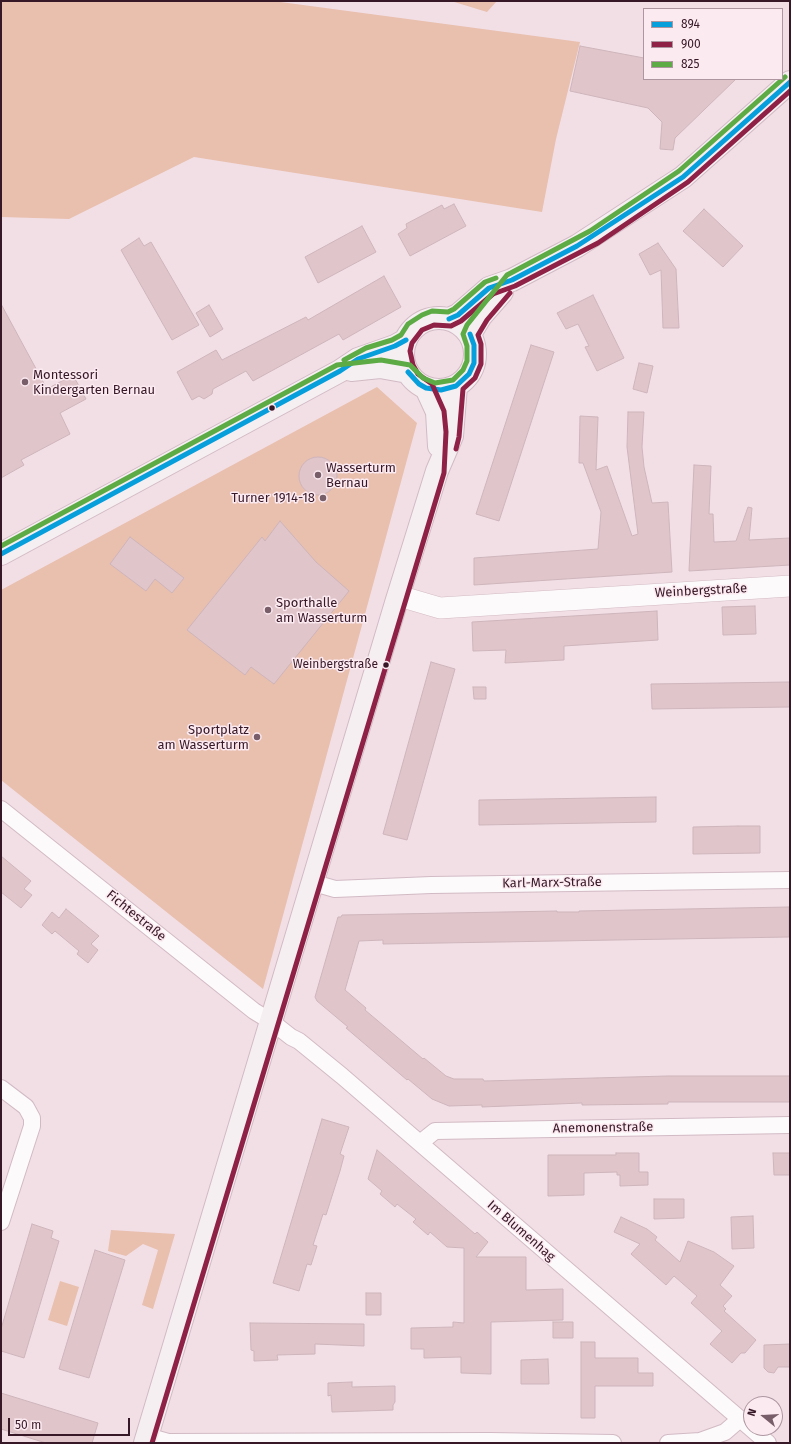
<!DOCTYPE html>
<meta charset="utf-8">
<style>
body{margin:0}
#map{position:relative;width:791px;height:1444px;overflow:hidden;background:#f2dfe6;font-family:"Fira Sans",sans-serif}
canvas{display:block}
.frame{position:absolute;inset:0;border:2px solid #371826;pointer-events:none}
.legend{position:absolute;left:643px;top:8px;width:140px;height:72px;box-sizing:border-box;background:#fceaf1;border:1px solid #ad96a0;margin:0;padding:5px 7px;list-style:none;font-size:12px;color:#371826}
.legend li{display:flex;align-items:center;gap:8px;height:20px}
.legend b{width:20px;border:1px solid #ad96a0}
.north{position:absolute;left:743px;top:1396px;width:40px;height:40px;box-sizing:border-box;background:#fceaf1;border:1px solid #ad96a0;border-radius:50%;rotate:288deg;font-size:11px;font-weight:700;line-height:16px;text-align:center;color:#371826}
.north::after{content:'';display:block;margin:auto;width:14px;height:18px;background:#785e69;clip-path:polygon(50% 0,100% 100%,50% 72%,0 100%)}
.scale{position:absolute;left:8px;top:1418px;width:122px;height:18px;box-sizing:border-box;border:2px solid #371826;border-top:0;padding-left:5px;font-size:12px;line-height:14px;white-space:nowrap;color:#371826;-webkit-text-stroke:3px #fceaf1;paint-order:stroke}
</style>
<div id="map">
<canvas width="791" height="1444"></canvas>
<div class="frame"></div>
<ul class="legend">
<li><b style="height:5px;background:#069edb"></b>894</li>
<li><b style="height:5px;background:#8e2145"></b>900</li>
<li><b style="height:5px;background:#5cab44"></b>825</li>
</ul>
<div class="north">N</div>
<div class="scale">50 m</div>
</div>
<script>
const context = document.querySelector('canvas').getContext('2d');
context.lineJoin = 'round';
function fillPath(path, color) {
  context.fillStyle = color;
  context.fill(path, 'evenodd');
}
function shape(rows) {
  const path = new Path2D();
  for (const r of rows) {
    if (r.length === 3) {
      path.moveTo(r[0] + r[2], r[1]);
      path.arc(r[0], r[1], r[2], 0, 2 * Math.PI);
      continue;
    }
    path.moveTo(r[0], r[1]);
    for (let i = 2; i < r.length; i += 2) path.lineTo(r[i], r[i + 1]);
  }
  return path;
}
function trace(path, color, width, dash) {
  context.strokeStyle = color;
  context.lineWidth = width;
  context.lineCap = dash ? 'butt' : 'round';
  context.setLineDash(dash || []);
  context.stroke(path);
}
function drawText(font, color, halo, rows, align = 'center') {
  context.font = font + ' "Fira Sans",sans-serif';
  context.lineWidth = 3;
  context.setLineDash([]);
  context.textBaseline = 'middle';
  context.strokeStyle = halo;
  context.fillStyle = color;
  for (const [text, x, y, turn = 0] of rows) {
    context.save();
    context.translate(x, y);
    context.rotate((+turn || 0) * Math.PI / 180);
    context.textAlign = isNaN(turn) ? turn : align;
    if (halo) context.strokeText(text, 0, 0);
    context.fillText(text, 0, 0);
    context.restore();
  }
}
const green = shape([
 [1,1,273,1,580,42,556,139,542,212,194,157,69,219,1,217],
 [451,1,497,1,487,12],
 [377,387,417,423,263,989,1,780,1,590],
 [111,1230,175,1234,153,1309,142,1305,158,1250,143,1244,126,1256,108,1251],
 [60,1281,79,1287,67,1326,48,1320]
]);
const building = shape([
 [580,46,644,58,644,79,736,79,675,138,673,150,660,149,662,122,648,108,570,91,580,46],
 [454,204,466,226,410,256,398,234,407,228,406,224,442,205,444,209,454,204],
 [704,209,743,246,723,267,683,231,704,209],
 [362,226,376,252,318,283,305,257,362,226],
 [139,238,144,246,151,242,199,325,172,340,121,250,139,238],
 [658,243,676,269,679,328,663,328,661,270,650,275,639,254,658,243],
 [384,276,401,307,343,340,339,334,253,381,246,371,213,389,212,394,204,399,199,396,192,400,177,372,216,350,222,360,306,317,308,320,384,276],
 [593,295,624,358,597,371,585,347,589,346,578,324,566,329,557,313,593,295],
 [1,304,47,389,73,375,86,399,60,413,70,434,21,460,24,465,1,478,1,304],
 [209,305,223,329,210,337,196,313,209,305],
 [531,345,554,352,499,521,476,514,531,345],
 [639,363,653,366,647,393,633,389,639,363],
 [628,412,644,412,642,447,644,467,652,503,668,502,672,572,474,585,474,558,598,549,601,512,583,463,579,463,580,416,598,417,596,470,607,466,632,536,638,534,627,447,628,412],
 [318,476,19],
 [694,465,711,466,709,514,713,514,714,542,736,541,748,507,752,508,749,540,790,538,790,565,689,571,694,465],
 [280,521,316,562,349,591,274,684,251,667,245,675,187,630,262,537,265,541,280,521],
 [130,537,184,578,172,593,155,579,146,591,110,564,130,537],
 [755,606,756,634,723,635,722,607,755,606],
 [657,611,658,640,564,646,564,660,505,663,506,650,473,651,472,622,657,611],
 [431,662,455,669,407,840,383,834,431,662],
 [790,682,790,707,652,709,651,684,790,682],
 [473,687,486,687,486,699,474,699,473,687],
 [656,797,656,822,479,825,479,800,656,797],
 [738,826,760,826,760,853,693,854,693,827,738,826],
 [1,856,31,881,24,889,32,895,21,908,1,892,1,856],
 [789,907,789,937,383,944,383,940,359,941,345,990,366,1008,365,1010,423,1059,424,1058,446,1076,454,1079,483,1079,484,1081,667,1076,790,1076,790,1102,668,1102,668,1104,582,1105,582,1103,482,1107,482,1105,449,1106,432,1099,408,1079,407,1080,346,1028,348,1027,317,1001,315,997,338,917,341,917,342,915,557,911,557,912,579,912,579,911,789,907],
 [66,909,99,936,91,944,98,950,88,963,77,954,79,951,55,931,52,934,42,925,52,912,59,918,66,909],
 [322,1119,349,1127,340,1154,344,1156,340,1171,326,1215,323,1214,313,1245,317,1246,311,1265,307,1264,299,1291,273,1283,322,1119],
 [377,1150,475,1234,477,1232,488,1242,476,1257,526,1257,526,1290,563,1289,563,1320,491,1322,491,1374,461,1373,461,1357,424,1358,424,1349,411,1349,411,1328,453,1327,453,1322,464,1323,464,1248,447,1247,430,1232,428,1235,413,1222,416,1219,397,1204,395,1207,380,1194,382,1191,368,1179,377,1150],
 [616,1153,639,1153,639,1172,648,1172,648,1185,620,1186,620,1175,617,1175,617,1172,584,1173,584,1195,548,1196,548,1155,616,1155,616,1153],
 [773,1153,790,1153,790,1175,774,1175,773,1153],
 [654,1199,684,1199,684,1218,654,1219,654,1199],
 [753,1216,754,1248,732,1249,731,1217,753,1216],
 [621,1217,647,1229,657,1237,655,1240,680,1262,688,1241,714,1252,734,1266,720,1285,732,1296,723,1306,726,1309,724,1311,756,1340,745,1353,741,1353,732,1363,710,1344,722,1331,691,1303,697,1296,674,1276,666,1285,631,1254,640,1244,614,1232,621,1217],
 [32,1224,53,1231,51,1238,59,1241,24,1358,1,1351,1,1329,32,1224],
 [95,1250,125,1260,89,1378,59,1369,95,1250],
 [366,1293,381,1293,381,1315,366,1315,366,1293],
 [553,1322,573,1322,573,1338,553,1338,553,1322],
 [250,1323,364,1324,364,1346,315,1344,315,1354,277,1355,278,1360,254,1361,254,1351,251,1350,250,1323],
 [581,1342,595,1342,595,1358,638,1358,638,1373,653,1373,653,1386,595,1386,595,1418,581,1418,581,1342],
 [790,1344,790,1367,778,1367,774,1373,768,1372,764,1368,764,1345,790,1344],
 [548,1359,549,1384,521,1384,521,1360,548,1359],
 [352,1382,352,1387,395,1386,395,1402,393,1405,393,1410,332,1412,331,1395,328,1396,328,1383,352,1382],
 [1,1393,98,1423,92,1443,46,1443,1,1429,1,1393]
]);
const minor = shape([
 [1,809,254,1011,272,1022,291,1037,299,1041,342,1076,768,1443],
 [314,883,335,889,431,885,790,880],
 [1,1088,26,1107,32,1118,32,1126,1,1222],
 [420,1143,435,1131,790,1125],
 [147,1436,168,1442,490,1441,613,1443],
 [668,1443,700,1441,725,1432,740,1419]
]);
const tertiary = shape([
 [399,596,440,608,790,586]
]);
const secondary = shape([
 [439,354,36],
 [449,319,458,315,489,288,512,280,577,246,683,177,790,82],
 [470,334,481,316,502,292],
 [351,370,380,367,408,372],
 [426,388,437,412,439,446],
 [1,554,340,371,358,359,395,346,406,340],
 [145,1443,396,603,437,471,452,436,456,386]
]);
const bus1 = shape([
 [449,319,458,315,489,288,512,280,577,246,683,177,790,82],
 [408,372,419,384,426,388,441,390,456,386,469,374,474,363,474,345,470,334],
 [1,554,340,371,358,359,395,346,406,340]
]);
const bus2 = shape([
 [456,449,459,437,463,389,475,378,481,364,481,344,478,335,487,320,510,293],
 [152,1443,444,473,446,432,444,411,432,384,418,374,413,365,410,351,412,343,422,330,434,325,451,326,461,321,493,294,515,286,598,243,688,182,790,91]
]);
const bus3 = shape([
 [344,360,366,348,392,340,401,335,408,324,422,315,432,311,448,312,454,309,485,282,496,278],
 [1,546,337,365,381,360,410,365,423,378,435,383,453,380,463,370,467,361,467,346,463,334,467,325,507,275,590,231,679,171,785,77]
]);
const markers = [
 [25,382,4,"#785e69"],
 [272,408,3.5,"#371826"],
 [318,475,4,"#785e69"],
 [323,498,4,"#785e69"],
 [268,610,4,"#785e69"],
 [386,665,3.5,"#371826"],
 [257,737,4,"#785e69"]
];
const busNames = [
 ["Weinbergstraße",378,665]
];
const poiNames = [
 ["Montessori",33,375],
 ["Kindergarten Bernau",33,390],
 ["Wasserturm",326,468],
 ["Bernau",326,483],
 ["Turner 1914-18",315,498,"right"],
 ["Sporthalle",276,603],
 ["am Wasserturm",276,618],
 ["Sportplatz",249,730,"right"],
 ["am Wasserturm",249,745,"right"]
];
const streetNames = [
 ["Weinbergstraße",701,591,-3],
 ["Karl-Marx-Straße",552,883,-1],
 ["Fichtestraße",136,916,39],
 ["Anemonenstraße",603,1128,-1],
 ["Im Blumenhag",521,1231,41]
];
fillPath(green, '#e9bfae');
fillPath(building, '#e0c6cb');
trace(building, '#ceb5bb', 1);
trace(minor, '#d2bac4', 18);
trace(tertiary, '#d2bac4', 22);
trace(secondary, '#d2bac4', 24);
trace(minor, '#fdfafb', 16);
trace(tertiary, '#fdfafb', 21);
trace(secondary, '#f6eff2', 22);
trace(bus1, '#069edb', 5);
trace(bus2, '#8e2145', 5);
trace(bus3, '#5cab44', 5);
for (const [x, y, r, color] of markers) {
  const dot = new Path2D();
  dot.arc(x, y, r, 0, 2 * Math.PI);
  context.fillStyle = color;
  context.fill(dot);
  trace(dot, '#fceaf1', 1.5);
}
drawText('12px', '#371826', '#fceaf1', busNames, 'right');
drawText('13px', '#371826', '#fceaf1', poiNames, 'left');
drawText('13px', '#371826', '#fceaf1', streetNames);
</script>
